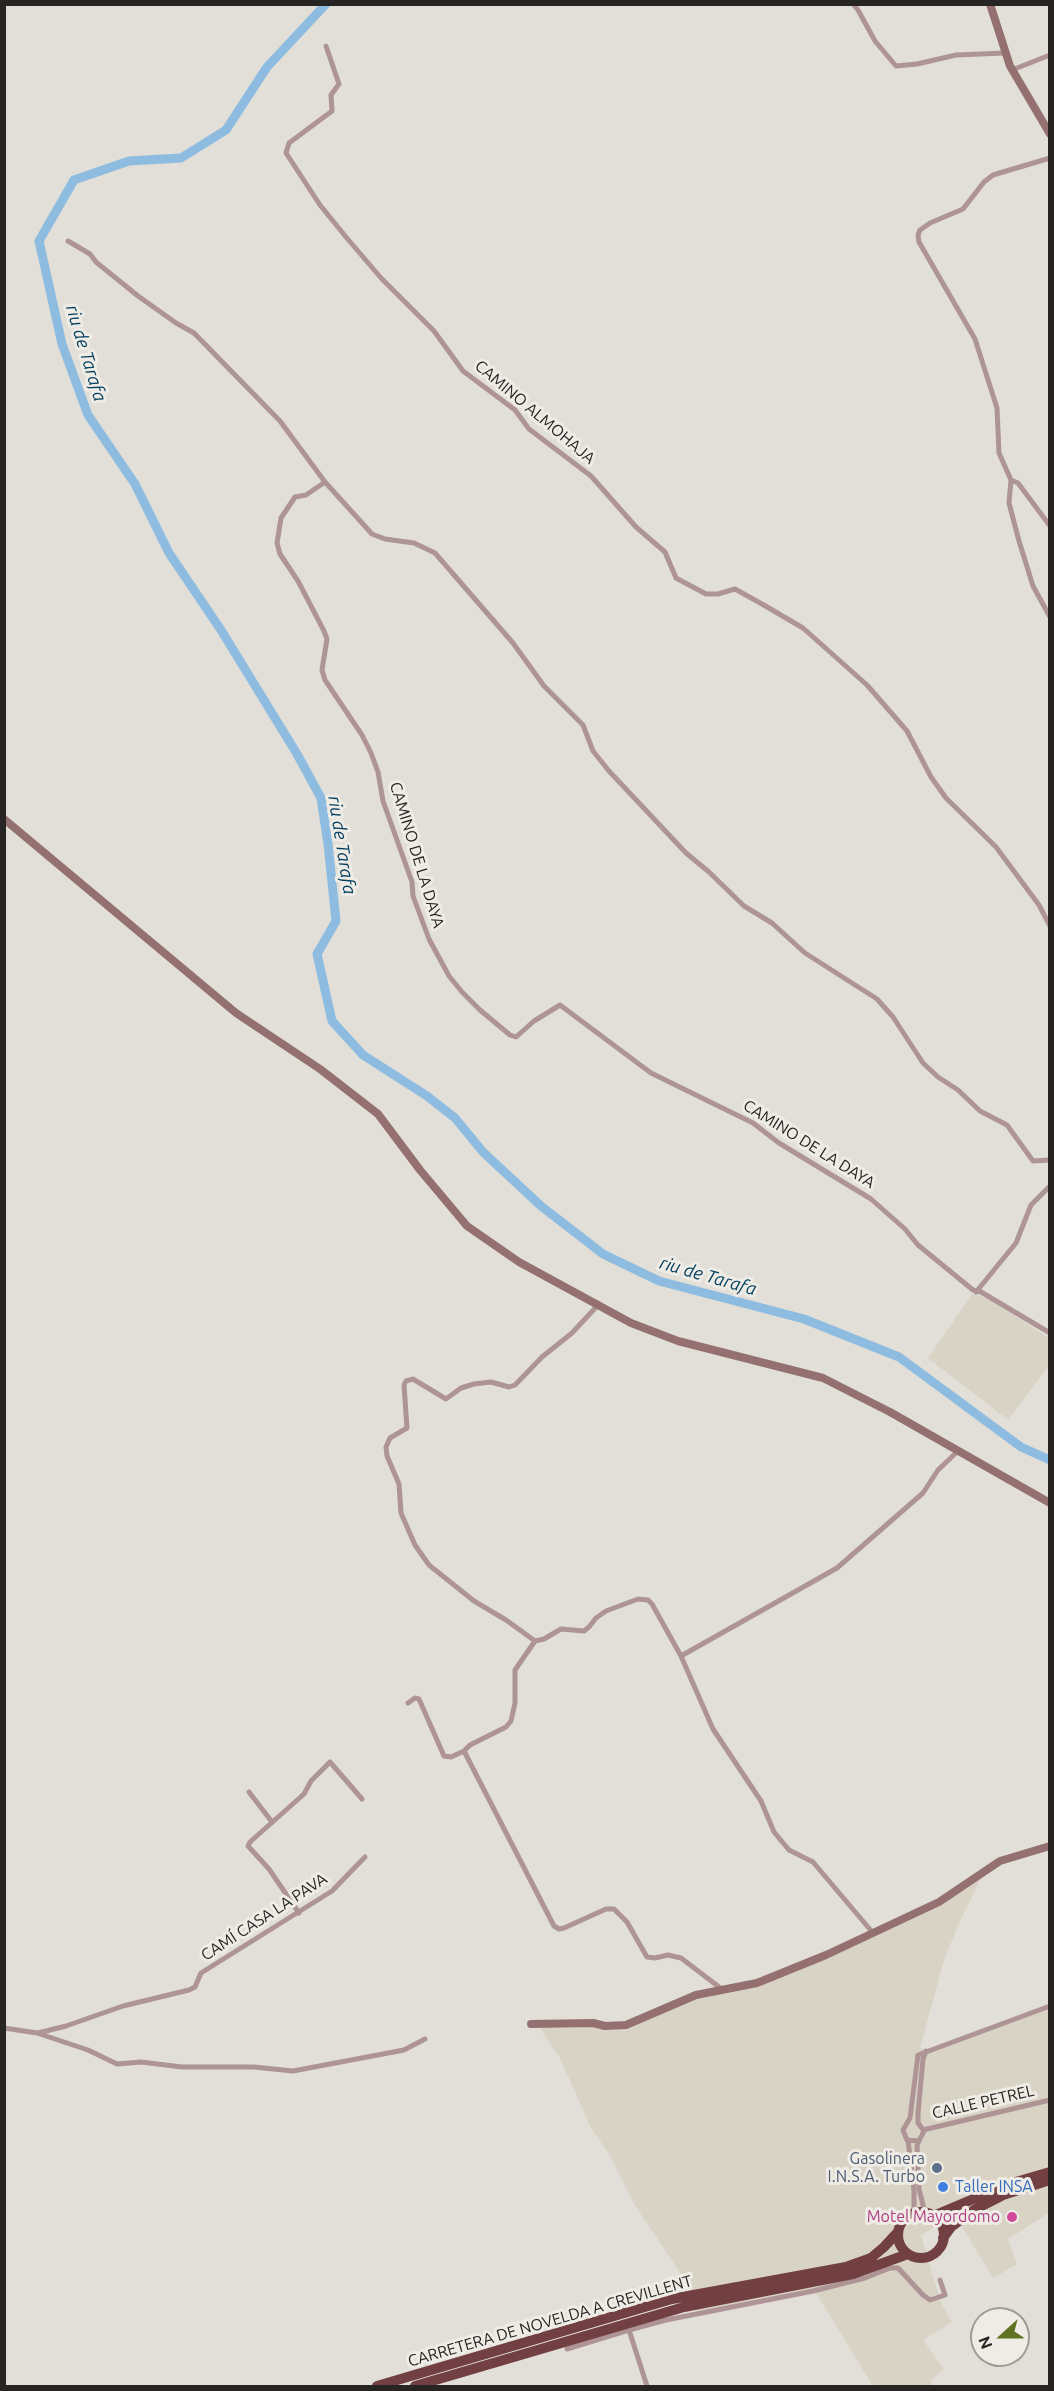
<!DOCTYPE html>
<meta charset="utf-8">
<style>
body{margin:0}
#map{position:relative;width:1054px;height:2391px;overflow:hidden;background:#e1dfd8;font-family:Ubuntu,sans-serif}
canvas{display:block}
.frame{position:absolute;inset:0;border:6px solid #262523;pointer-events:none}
.north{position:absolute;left:970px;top:2307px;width:60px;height:60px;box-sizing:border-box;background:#eeece5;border:2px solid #9e9c97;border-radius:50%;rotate:249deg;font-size:16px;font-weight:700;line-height:24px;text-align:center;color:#262523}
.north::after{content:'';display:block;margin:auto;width:21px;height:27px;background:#5f7322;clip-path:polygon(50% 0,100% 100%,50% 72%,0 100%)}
</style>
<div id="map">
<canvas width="1054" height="2391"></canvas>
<div class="frame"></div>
<div class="north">N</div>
</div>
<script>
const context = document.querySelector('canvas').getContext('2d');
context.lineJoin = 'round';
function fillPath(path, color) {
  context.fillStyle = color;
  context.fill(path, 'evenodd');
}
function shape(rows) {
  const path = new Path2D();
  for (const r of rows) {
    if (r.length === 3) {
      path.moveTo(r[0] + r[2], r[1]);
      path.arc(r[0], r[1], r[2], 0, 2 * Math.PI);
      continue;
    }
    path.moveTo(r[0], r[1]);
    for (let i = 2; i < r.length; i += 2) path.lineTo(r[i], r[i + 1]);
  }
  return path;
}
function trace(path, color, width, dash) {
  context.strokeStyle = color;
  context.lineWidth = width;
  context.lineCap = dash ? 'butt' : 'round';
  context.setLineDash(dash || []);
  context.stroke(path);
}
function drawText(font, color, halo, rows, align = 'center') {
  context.font = font + ' Ubuntu,sans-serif';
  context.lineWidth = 6;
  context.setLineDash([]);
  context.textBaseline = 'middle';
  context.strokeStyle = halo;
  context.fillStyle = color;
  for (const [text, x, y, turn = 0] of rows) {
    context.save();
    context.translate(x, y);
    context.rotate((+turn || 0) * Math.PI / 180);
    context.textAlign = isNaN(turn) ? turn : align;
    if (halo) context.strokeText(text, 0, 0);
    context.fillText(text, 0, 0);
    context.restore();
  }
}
const built = shape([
 [972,1294,987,1298,1049,1338,1049,1366,1008,1420,928,1358],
 [977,1875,980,1880,959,1923,944,1960,920,2048,928,2050,1049,2006,1049,2213,1008,2239,1017,2264,993,2278,955,2215,921,2235,941,2303,952,2322,923,2340,944,2369,930,2381,933,2386,873,2386,816,2293,700,2315,681,2274,634,2204,609,2154,591,2128,560,2058,537,2024,626,2025,696,1995,757,1983,939,1902]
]);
const river = shape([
 [326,4,267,67,226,130,181,158,129,161,74,180,39,241,62,344,88,415,135,484,169,553,221,630,297,754,321,798,328,844,336,921,317,954,332,1021,363,1055,427,1096,455,1118,483,1152,541,1206,603,1254,659,1281,804,1319,899,1357,1021,1447,1050,1460]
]);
const street = shape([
 [853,4,858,10,875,41,896,66,917,64,956,55,1005,53],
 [326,46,339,84,331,95,332,111,289,143,286,153,320,205,346,237,381,278,434,331,463,371,515,410,529,429,591,476,636,527,665,552,676,578,706,594,718,594,735,589,762,604,803,628,867,685,907,731,931,777,946,798,996,847,1039,905,1050,926],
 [1012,70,1050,55],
 [1050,158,993,175,984,182,963,209,930,223,920,230,918,235,919,242,975,339,997,408,999,453,1011,480,1009,503,1019,541,1033,586,1050,617],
 [68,241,90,254,96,262,138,296,176,323,194,333,280,421,325,482,372,534,385,539,414,543,435,553,513,643,544,686,583,725,593,751,609,771,686,853,709,872,744,906,772,923,805,953,877,999,893,1017,923,1063,938,1077,958,1090,980,1111,1007,1125,1033,1161,1050,1160],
 [1011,480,1018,483,1050,526],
 [325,482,306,495,295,497,281,518,277,543,280,554,298,581,324,631,327,639,322,670,325,680,362,735,371,753,378,772,383,801,412,882,413,896,429,939,449,976,462,992,480,1010,510,1035,516,1037,534,1021,560,1005,651,1073,753,1123,779,1143,871,1199,905,1229,918,1245,973,1290,981,1292,1050,1333],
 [976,1292,1016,1243,1031,1205,1050,1186],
 [599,1304,572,1333,542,1357,515,1385,509,1387,491,1382,474,1384,461,1388,446,1399,413,1379,406,1381,404,1385,407,1428,390,1438,386,1447,387,1456,399,1484,401,1513,415,1545,429,1565,474,1601,506,1620,535,1641,544,1639,561,1629,584,1631,589,1627,596,1618,606,1611,638,1599,648,1600,652,1604,681,1656,713,1729,761,1801,774,1832,789,1850,813,1862,873,1933],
 [535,1641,515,1670,515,1703,511,1721,506,1727,470,1745,464,1751,554,1926,559,1929,564,1928,606,1909,614,1909,627,1922,647,1957,655,1958,668,1955,681,1958,723,1990],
 [681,1656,837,1568,923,1493,938,1470,958,1451],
 [408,1703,415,1698,419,1699,444,1756,451,1757,464,1751],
 [249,1792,272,1822],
 [299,1913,269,1869,248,1846,250,1842,304,1794,311,1781,330,1762,362,1799],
 [4,2028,37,2033,88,2050,117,2064,141,2062,182,2067,254,2067,293,2071,404,2050,425,2039],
 [38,2033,66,2026,123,2006,189,1990,195,1987,201,1973,332,1891,365,1857],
 [923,2130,1050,2100],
 [908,2140,914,2191,914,2213],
 [918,2141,907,2140,903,2130,910,2118,918,2055,1050,2006],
 [925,2213,919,2189,917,2145,924,2131,918,2123,918,2113,923,2059,926,2051],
 [567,2349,629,2330],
 [647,2386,629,2330,666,2320,813,2291,865,2278,890,2268,898,2268,923,2295,930,2300,945,2295,940,2280]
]);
const secondary = shape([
 [990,4,1010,66,1050,134],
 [4,819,236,1013,320,1069,378,1114,420,1170,467,1226,519,1262,631,1323,678,1341,823,1378,890,1412,1050,1503],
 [531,2024,593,2023,605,2026,626,2025,696,1995,757,1983,826,1955,939,1902,1000,1861,1050,1846]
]);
const highway = shape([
 [921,2235,23],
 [933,2216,1009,2184,1050,2172],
 [943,2238,951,2227,974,2210,1003,2195,1050,2180],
 [377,2386,672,2299,846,2267,871,2258,884,2247,898,2232],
 [415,2386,684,2307,853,2274,908,2254]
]);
const markers = [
 [937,2168,6,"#5c6f8a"],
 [943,2187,6,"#3f7fe0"],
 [1012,2217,6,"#d1479c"]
];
const streetNames = [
 ["CAMINO ALMOHAJA",535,412,40],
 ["CAMINO DE LA DAYA",417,855,73],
 ["CAMINO DE LA DAYA",809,1144,32],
 ["CAMÍ CASA LA PAVA",264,1917,-33],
 ["CALLE PETREL",983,2102,-13],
 ["CARRETERA DE NOVELDA A CREVILLENT",550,2321,-16]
];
const serviceNames = [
 ["Gasolinera",925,2159],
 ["I.N.S.A. Turbo",925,2177]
];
const shopNames = [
 ["Taller INSA",955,2187]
];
const hotelNames = [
 ["Motel Mayordomo",1000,2217]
];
const waterNames = [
 ["riu de Tarafa",86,353,73],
 ["riu de Tarafa",342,845,81],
 ["riu de Tarafa",708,1276,16]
];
fillPath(built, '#d8d3c5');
trace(river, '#8ebce0', 9);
trace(street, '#ae9495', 5);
trace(secondary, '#957071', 8);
trace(highway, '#723f43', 10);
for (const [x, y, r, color] of markers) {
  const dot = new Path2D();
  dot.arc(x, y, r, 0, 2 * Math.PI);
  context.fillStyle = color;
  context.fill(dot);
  trace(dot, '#eeece5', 2);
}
drawText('16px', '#262523', '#eeece5', streetNames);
drawText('16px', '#4e5e75', '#eeece5', serviceNames, 'right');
drawText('16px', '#366cbe', '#eeece5', shopNames, 'left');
drawText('16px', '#b23c85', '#eeece5', hotelNames, 'right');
drawText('italic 18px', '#044062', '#eeece5', waterNames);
</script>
